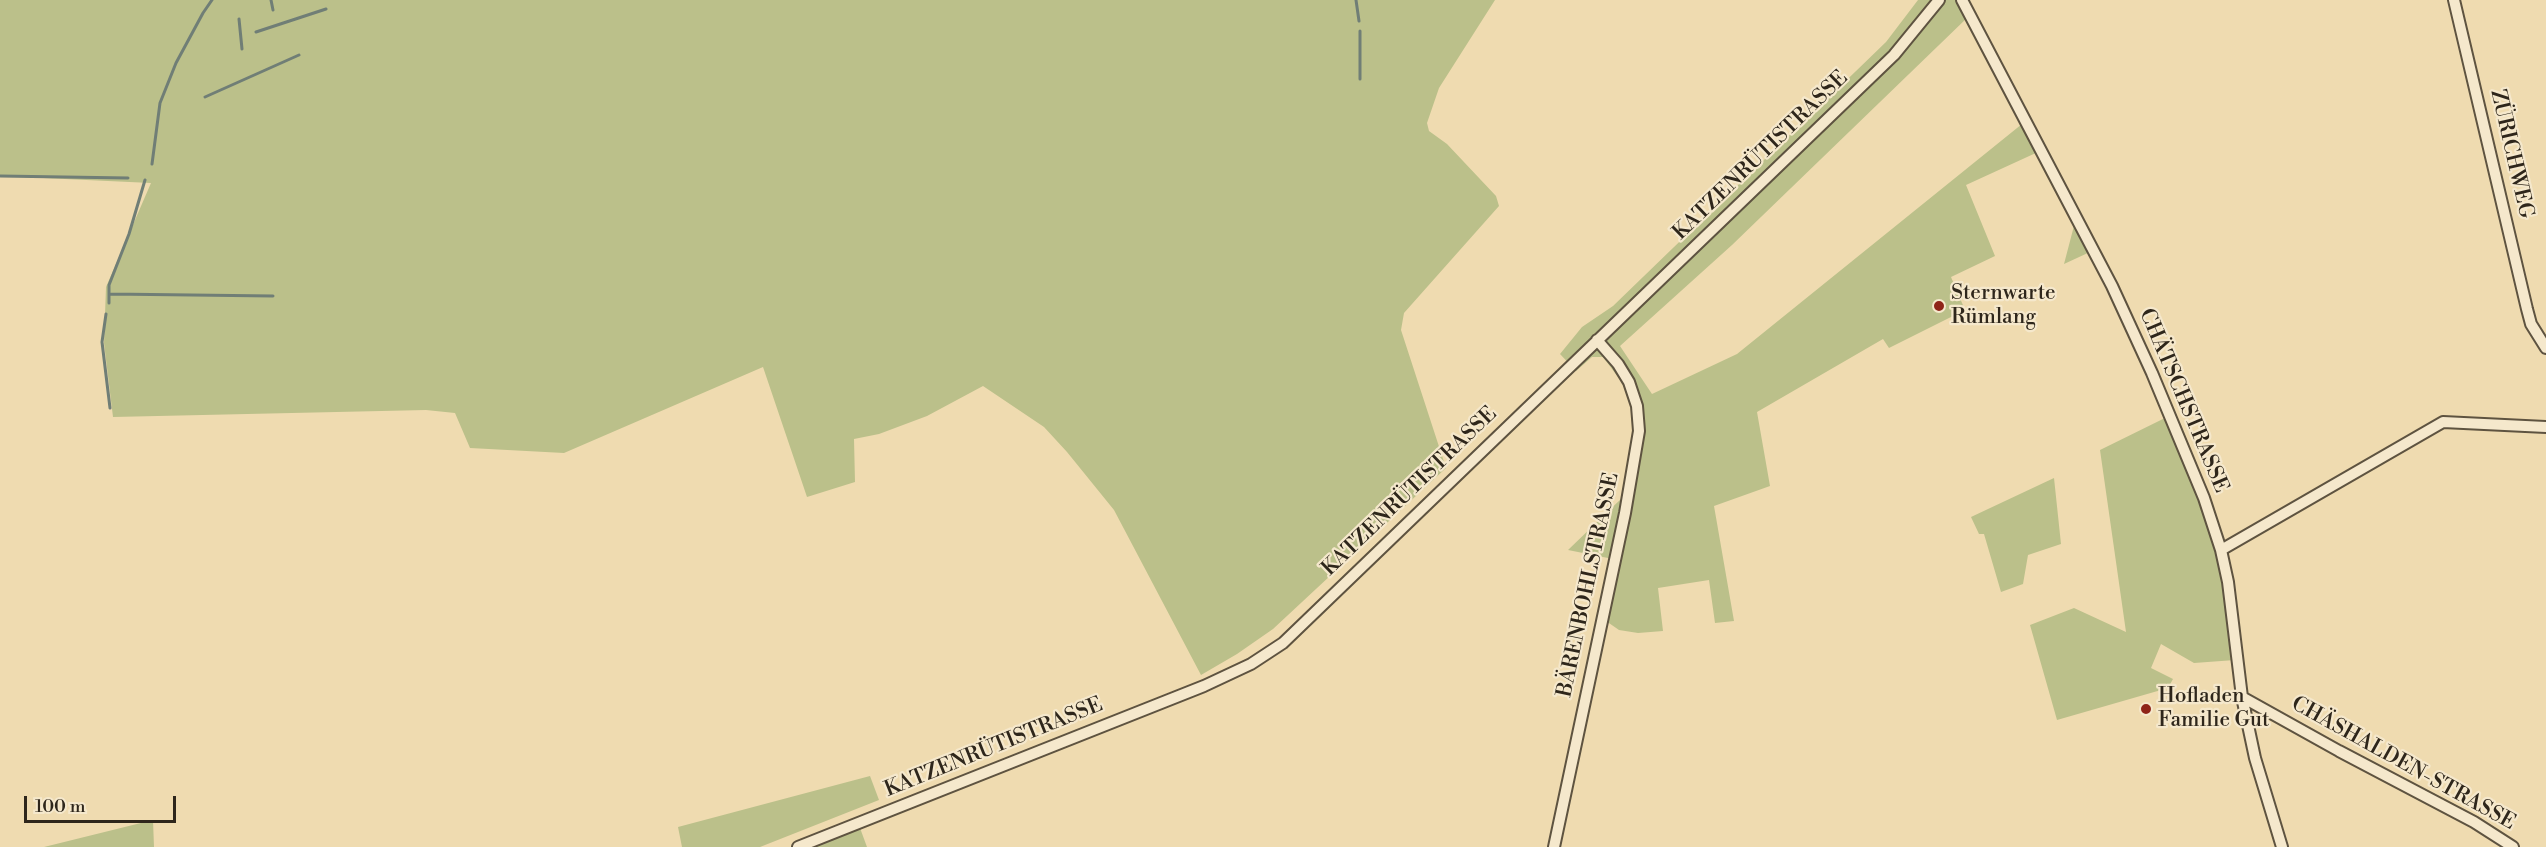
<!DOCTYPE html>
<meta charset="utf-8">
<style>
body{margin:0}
#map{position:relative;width:2546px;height:847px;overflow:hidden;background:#efdbb0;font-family:"Libre Bodoni",serif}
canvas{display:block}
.scale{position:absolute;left:24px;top:796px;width:152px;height:27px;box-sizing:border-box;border:3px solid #2e261b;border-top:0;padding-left:8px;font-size:18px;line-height:21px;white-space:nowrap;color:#2e261b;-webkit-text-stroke:4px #f5e8cc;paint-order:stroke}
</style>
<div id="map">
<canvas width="2546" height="847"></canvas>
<div class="scale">100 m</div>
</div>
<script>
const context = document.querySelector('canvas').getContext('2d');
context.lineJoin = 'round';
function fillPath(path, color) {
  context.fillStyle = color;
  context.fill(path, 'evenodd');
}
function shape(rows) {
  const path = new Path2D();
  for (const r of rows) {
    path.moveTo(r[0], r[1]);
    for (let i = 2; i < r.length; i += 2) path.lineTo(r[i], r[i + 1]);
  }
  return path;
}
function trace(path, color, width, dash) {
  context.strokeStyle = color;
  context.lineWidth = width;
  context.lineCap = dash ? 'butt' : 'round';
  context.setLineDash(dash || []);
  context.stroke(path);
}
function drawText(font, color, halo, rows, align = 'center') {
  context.font = font + ' "Libre Bodoni",serif';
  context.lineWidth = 4.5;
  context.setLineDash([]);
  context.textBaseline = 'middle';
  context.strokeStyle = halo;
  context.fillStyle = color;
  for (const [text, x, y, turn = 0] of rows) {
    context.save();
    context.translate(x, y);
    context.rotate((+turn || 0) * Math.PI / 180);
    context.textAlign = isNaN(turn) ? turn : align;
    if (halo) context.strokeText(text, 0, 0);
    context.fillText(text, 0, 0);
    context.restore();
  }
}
const green = shape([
 [0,0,1495,0,1439,88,1427,123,1429,131,1447,144,1496,196,1499,206,1404,313,1401,330,1446,468,1273,629,1237,654,1201,675,1114,510,1067,452,1044,427,983,386,927,416,879,434,854,439,855,482,807,497,763,367,564,453,470,448,455,413,426,410,113,417,104,343,106,287,151,183,0,176],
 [1918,0,1970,0,1968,17,1732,245,1620,346,1652,394,1737,354,2022,124,2038,152,1966,185,1995,256,1951,277,1965,310,1889,348,1883,339,1757,412,1770,486,1714,506,1734,621,1715,623,1709,580,1658,588,1663,631,1638,633,1619,630,1606,621,1618,560,1568,550,1622,498,1633,437,1631,407,1624,385,1603,357,1592,357,1576,371,1560,354,1582,327,1613,306,1886,42],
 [2075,222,2090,252,2064,264],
 [2167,417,2201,500,2218,552,2235,660,2194,663,2161,644,2151,668,2173,679,2168,688,2057,720,2030,625,2074,608,2126,632,2100,450],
 [2054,478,2061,544,2028,555,2023,584,2001,592,1984,534,1979,534,1971,517],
 [870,776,879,800,760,847,682,847,678,827],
 [153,820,154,847,44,847],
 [860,828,867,847,813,847]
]);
const stream = shape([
 [271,0,273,10],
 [1356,0,1359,21],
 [239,19,242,49],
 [256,32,326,9],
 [1360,79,1360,31],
 [205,97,299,55],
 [152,164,160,103,176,63,203,13,212,0],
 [0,176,128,178],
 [110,294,273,296],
 [109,303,109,285,129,234,145,180],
 [106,314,102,342,110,408]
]);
const minor = shape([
 [1962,0,2112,286,2152,373,2204,498,2221,550,2228,582,2242,697,2255,758,2282,847],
 [2454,0,2527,309,2531,324,2546,348],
 [2221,550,2443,422,2546,427],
 [2242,697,2339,751,2474,822,2513,847],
 [798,847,1204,686,1251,664,1283,643,1894,55,1939,0],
 [1554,847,1625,513,1639,431,1637,406,1629,382,1618,364,1597,340]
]);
const markers = [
 [1939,306,6,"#8f2418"],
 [2146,709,6,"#8f2418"]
];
const streetNames = [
 ["ZÜRICHWEG",2511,154,77],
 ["KATZENRÜTISTRASSE",1761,156,-44],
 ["CHÄTSCHSTRASSE",2183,401,67],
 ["KATZENRÜTISTRASSE",1410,492,-44],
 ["BÄRENBOHLSTRASSE",1589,585,-78],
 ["KATZENRÜTISTRASSE",994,748,-22],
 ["CHÄSHALDEN-STRASSE",2403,764,29]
];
const poiNames = [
 ["Sternwarte",1951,294],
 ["Rümlang",1951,318],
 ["Hofladen",2158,697],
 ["Familie Gut",2158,721]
];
fillPath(green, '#bbc08a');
trace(stream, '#707e76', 3);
trace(minor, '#5e5340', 14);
trace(minor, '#f5e8cc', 10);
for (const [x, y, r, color] of markers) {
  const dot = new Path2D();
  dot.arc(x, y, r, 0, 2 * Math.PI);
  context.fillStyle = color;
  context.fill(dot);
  trace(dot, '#f5e8cc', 2);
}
drawText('21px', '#2e261b', '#f5e8cc', streetNames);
drawText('21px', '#2e261b', '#f5e8cc', poiNames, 'left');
</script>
